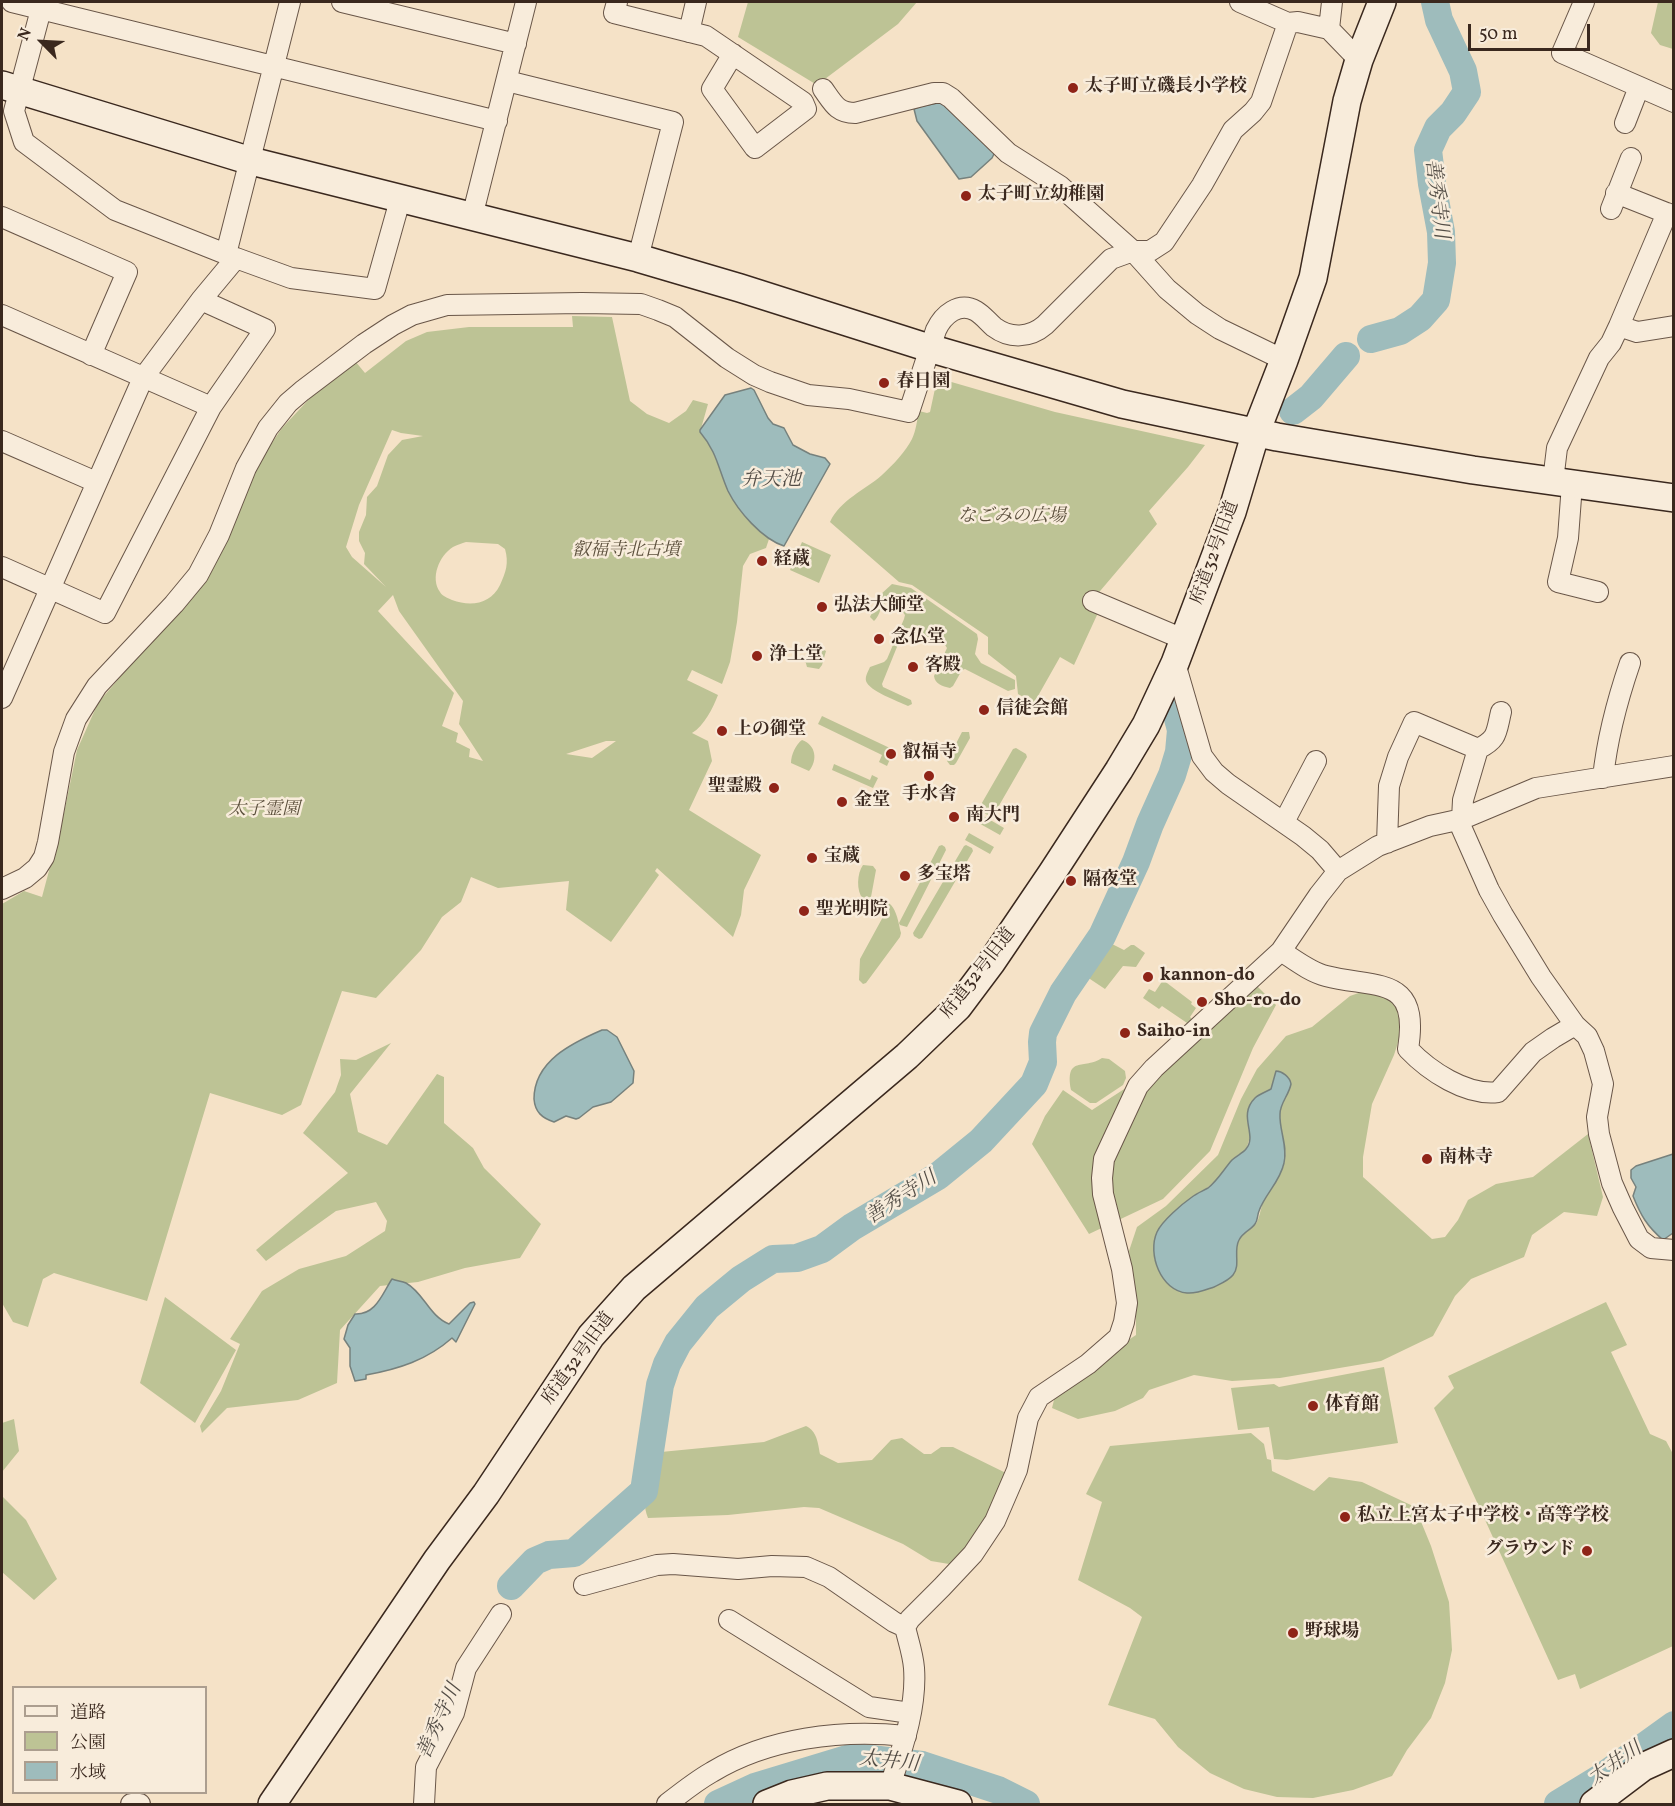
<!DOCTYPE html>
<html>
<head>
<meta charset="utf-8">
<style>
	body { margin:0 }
	#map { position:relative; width:1675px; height:1806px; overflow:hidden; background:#f5e2c7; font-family:Vollkorn,"Noto Serif JP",serif }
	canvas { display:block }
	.frame { position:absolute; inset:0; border:3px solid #3a281e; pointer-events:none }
	.legend { position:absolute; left:12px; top:1686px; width:195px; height:108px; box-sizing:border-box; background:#f8ecdb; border:2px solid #ac9e8f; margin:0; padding:8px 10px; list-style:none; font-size:18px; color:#3a281e }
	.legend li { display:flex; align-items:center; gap:12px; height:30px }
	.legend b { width:30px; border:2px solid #ac9e8f }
	.north { position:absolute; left:12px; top:12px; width:60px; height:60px; -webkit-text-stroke:4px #f8ecdb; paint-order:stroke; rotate:294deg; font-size:16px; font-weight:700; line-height:24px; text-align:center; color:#3a281e }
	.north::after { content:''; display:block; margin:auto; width:21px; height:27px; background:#3a281e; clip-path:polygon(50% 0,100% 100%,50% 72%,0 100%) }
	.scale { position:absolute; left:1468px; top:24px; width:122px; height:27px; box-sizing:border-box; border:3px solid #3a281e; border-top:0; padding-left:8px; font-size:18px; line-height:21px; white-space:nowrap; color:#3a281e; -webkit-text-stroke:4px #f8ecdb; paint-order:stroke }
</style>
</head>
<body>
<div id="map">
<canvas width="1675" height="1806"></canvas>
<div class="frame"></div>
<ul class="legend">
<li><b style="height:8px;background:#f8ecdb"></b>道路</li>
<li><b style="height:16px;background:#bdc395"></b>公園</li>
<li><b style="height:16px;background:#9ebcbc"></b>水域</li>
</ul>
<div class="north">N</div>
<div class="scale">50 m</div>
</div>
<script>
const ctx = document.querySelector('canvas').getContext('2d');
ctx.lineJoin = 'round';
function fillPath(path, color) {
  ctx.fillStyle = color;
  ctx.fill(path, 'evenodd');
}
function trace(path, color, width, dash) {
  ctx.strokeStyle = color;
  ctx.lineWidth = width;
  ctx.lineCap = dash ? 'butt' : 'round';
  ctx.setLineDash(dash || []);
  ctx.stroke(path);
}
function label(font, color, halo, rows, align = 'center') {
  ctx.font = font + ' Vollkorn,"Noto Serif JP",serif';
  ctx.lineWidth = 5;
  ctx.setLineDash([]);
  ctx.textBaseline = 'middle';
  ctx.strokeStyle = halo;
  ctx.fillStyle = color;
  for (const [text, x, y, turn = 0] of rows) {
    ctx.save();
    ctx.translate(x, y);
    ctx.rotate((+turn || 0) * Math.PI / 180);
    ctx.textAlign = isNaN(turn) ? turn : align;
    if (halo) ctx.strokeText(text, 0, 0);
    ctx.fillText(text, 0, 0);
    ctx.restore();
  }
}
fillPath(new Path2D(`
	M748,2H917L898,24L817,85L738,37Z
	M1658,2H1673V49L1660,45L1651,33Z
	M572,316L612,317L630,401L647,414L669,423L686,411L693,400L708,404L700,432C717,452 718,469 729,492C738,510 754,525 769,539L766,548L750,554L743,566L737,622L730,662L722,684L692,670L687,680L718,695C713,708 704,726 692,733L708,741L712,761L689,810L761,855L744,890L741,915L733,937L657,868L655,871L659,875L611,942L566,910L569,881L498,888L471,877L461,902L442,917L421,950L376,998L342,991L301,1105L282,1115L210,1093L147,1301L54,1273L43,1279L28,1327L13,1322L2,1303V904L24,891L42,897L63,818L77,750L98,703L144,649L238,512L261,459L282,428L313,395L355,361L365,373L406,341L427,332L469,327H573ZM392,430L401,433L423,436L402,440L388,455L377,486L367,497L366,515L359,532V541L365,553L364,564L386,587L352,557L346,547L359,505ZM466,542L498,544L505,549C509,563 506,572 500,585C491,604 471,607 452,600C448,598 442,596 440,592C430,578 439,556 453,547C457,545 462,543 466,542ZM393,595L399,611L463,701L459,724L483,761L469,757L470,749L456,742L458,733L442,726L454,693L378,611ZM606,741H616L592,758L566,754Z
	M948,381L1055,412L1205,445L1188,467L1149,511L1157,524L1095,597L1103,602L1074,665L1060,657L1034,703L1018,694L1016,676L988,654V637L912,585L899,582L830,522C841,499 864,491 882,475C893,465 906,451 912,439C916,431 917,420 919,411L927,413L930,412L936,384Z
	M802,542L831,555L819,583L790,570Z
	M892,584L911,588L977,634L978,639L975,654L981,663L1015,680V689L1008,691L965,669L962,670L953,686L950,688C942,686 935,684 934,676L947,648L945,645L909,628L903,632L882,684L883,687L911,700L912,704L908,706C898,701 869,691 866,681C865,676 868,672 870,667L884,662L887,659L904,619L905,615L902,611L886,603L883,604C880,609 879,617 874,621L870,617L880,595Z
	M818,647L826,651L822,665L819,669L807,667L805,660C808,653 810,649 818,647Z
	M822,716L894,750L887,766L879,762L882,755L818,724Z
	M962,732H969L970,738L956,763L954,765H950L947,761Z
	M802,740C816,745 818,760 809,771L791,763C791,755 796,744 802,740Z
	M1016,748L1026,754L1027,757L993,816C988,816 981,812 979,808L1013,749Z
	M834,764L870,780L872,775L878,778L873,788L832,770Z
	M980,814L1004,828L1000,835L975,821Z
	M969,833L994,847L990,854L965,840Z
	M942,845L945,847L946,850L907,927L900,925L899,923L939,846Z
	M966,845L972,848L973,851L922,938L919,939L914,936L913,933L964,846Z
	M863,865L873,866L876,870L871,897L868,900L863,899C856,891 857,873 863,865Z
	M881,900C896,901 898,921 901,933L900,937L866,983L863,984L859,980L860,959L884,915L883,911L877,906L878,903Z
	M1106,941L1124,950L1131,945H1134L1145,953L1136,967L1123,966L1105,989L1084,975L1083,972Z
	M1163,980L1192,1002L1191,1004L1196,1008L1190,1017L1193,1020L1190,1025L1162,1006L1159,1009L1143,998L1149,989L1155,992Z
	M1253,982L1276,1005L1253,1048L1210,1151L1163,1199L1089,1234L1032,1144L1045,1116L1063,1090L1092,1110L1135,1082Z
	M1370,989L1383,993L1401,1008L1402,1030L1394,1055L1372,1104L1363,1157V1177L1432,1239L1445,1237L1458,1220L1468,1200L1496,1184L1533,1177L1588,1134L1603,1197L1597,1216L1564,1212L1532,1235L1524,1257L1471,1279L1455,1296L1433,1336L1381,1361L1280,1378L1232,1381L1194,1375L1149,1390L1143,1398L1115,1411L1078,1419L1052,1408L1055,1396L1068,1380L1136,1335V1299L1129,1251L1137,1227L1166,1206L1218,1155L1241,1099L1257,1069L1286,1036L1312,1027L1350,996ZM1282,1073L1288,1078L1291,1084C1289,1094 1280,1103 1280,1114C1279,1131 1289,1147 1284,1164C1281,1176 1272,1186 1266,1196C1261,1204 1261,1213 1257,1222C1253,1230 1242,1232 1238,1241C1232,1256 1241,1273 1224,1282C1207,1291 1183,1283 1165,1281L1154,1258L1193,1196L1206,1189L1218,1178L1238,1155L1246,1150L1250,1137L1247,1119L1258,1096L1271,1089L1275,1075Z
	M391,1043L350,1094L358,1132L387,1145L437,1074L444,1077V1123L473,1148L484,1168L541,1224L520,1258L465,1268L418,1282L380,1286L340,1330L337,1383L298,1400L227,1408L202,1433L200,1426L221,1391L240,1344L230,1339L262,1291L299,1269L346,1256L385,1231L387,1221L376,1202L336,1211L266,1261L256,1250L348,1173L303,1133L335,1092L341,1075L340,1059L356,1060Z
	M1102,1058L1109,1059L1125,1071L1126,1078L1123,1085L1096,1103H1090L1071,1090C1065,1055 1084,1070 1102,1058Z
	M165,1297L236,1350L195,1423L140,1383Z
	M1606,1302L1627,1345L1611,1352L1650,1434L1666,1441L1673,1454V1646L1580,1689L1575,1674L1558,1680L1434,1408L1454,1388L1448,1376Z
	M1384,1367L1398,1443L1287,1460L1274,1459L1269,1427L1238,1430L1231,1388L1274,1384L1279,1387Z
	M14,1419L19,1451L2,1472V1423Z
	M806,1426C817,1431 818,1443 820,1454L838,1463L872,1460L891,1440L902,1438L924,1454H931L941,1447H953L1012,1476L961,1559L949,1564L931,1561L903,1544L819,1508L804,1507L728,1515L648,1518C639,1496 651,1473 661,1452L764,1442Z
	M1251,1433L1264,1444L1267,1459L1271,1460L1272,1471L1314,1491L1329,1477L1362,1482L1415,1507L1431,1546L1449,1602L1452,1650L1445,1683L1431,1718L1407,1750L1392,1776L1353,1790L1313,1798L1277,1797L1244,1789L1210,1773L1178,1747L1155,1719L1108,1705L1142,1617L1130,1608L1078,1580L1102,1502L1086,1494L1110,1446Z
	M2,1496L26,1520L57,1579L34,1600L2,1572Z`), '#bdc395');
const water = new Path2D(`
	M943,102L996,150L992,158L971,177L959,179L917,121L914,109L922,106Z
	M751,388L754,390L768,418L773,424L784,428L793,445L810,454L825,458L830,464L784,546C762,539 738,511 728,491C718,468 717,452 700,432V430L725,395Z
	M602,1030H607L617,1037L634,1071L633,1083L611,1102L593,1107L579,1118L576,1119L566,1116L554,1122C542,1118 535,1112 534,1099C534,1061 572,1043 602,1030Z
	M1276,1071C1282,1071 1290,1077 1291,1084C1289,1095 1280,1103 1280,1114C1279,1130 1288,1146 1284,1163C1280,1182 1265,1194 1259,1211C1257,1216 1258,1220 1255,1224C1251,1230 1243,1232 1239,1240C1233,1251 1241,1265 1233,1275C1228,1281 1220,1284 1214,1287C1205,1290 1196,1294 1187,1293C1161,1291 1147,1254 1157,1232C1162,1221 1182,1204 1192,1197C1197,1193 1203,1191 1208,1188C1218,1180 1224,1169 1232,1160C1236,1156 1243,1153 1246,1149C1258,1135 1237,1116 1255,1098C1259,1094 1266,1092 1271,1089Z
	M1673,1154V1233L1663,1240C1647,1226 1641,1216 1633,1196L1636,1187L1631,1178V1170L1636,1166Z
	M392,1279C397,1281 402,1281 406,1283C424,1293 429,1316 449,1324L470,1303L474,1302L475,1304L456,1342L452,1338C427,1360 399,1369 366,1375V1379L355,1381L350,1366V1348L344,1339L348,1325L355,1314C376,1315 382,1294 392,1279Z`);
fillPath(water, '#9ebcbc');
trace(water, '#76817d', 1.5);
trace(new Path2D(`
	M1371,339L1400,331L1420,318L1436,300L1442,263L1441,232L1432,184L1428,150L1438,128L1453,113L1467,92L1463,71L1439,20L1435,2
	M1293,411L1311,397L1346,356
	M511,1586L535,1561L549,1555L574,1553L644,1491L660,1385L667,1364L678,1343L707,1307L741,1279L768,1262L773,1259L797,1258L822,1249L852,1227L938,1176L981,1141L1034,1084L1043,1062L1042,1042L1043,1033L1063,993L1102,936L1136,862L1150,824L1172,775L1179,752L1181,730L1174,703
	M718,1804L755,1787L854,1757L922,1765L998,1790L1026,1804
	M1558,1804L1599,1779L1674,1725`), '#9ebcbc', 28);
const street = new Path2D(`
	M12,2L497,121
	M43,2L14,111L24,142L115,210L236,258L291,278L375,289L400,200
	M342,2L516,44
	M617,2L614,13L706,36L803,102L806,109L755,148L712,89L733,54
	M1332,2L1329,29L1359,60
	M1584,2L1562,53L1674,102
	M1288,23L1298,22L1329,29
	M689,32L696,2
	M507,81L673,122L638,258
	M823,89C833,103 837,113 855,113L934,93H943L951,98L1008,153L1060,186L1133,251L1167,289L1197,314L1220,329L1284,360
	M1625,123L1639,87
	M1616,193L1674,216
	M1611,209L1631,158
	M2,217L127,272L91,355
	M472,217L526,2
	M226,254L290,2
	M2,315L211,407
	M1619,326L1637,332L1674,326
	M2,441L96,482
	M1553,481L1557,448L1599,358L1611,343L1619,326L1667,213
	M1572,484L1568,538L1558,582L1598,592
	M2,567L105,613L211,407L265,329L201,300
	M1093,601L1183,639
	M1175,663L1202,756L1214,772L1228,784L1303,836L1320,850L1338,871
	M2,698L143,378L201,300L236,258
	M1603,778C1607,739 1617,701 1630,663
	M1462,819L1463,800L1478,749C1498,739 1496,733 1501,712
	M1458,820L1489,890L1503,915L1541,977L1575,1025L1587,1036L1594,1051L1603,1084L1597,1117L1599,1134L1612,1183L1623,1208L1639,1239L1651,1248L1674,1250
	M1284,822L1316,761
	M1387,843L1389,786L1398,757L1414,722L1478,749
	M2,889L25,878L37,868L44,857L48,842L64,752L76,719L97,686L174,604L198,575L219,535L246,468L268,428L288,403L302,391L364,344L393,325L412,315L447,305L582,303L641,304L658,310L675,317L727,358L754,375L770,382L808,395L849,399L909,412L936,330C943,315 959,301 976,311C983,315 988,322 994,327C1010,339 1030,338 1045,325L1111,259L1133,251H1150L1164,242L1202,185L1233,130L1253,112L1261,102L1288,23L1240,2
	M1281,951C1295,960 1310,972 1326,976C1378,989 1420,975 1408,1049C1429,1071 1466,1096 1498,1092L1533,1052L1553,1038L1575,1025
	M584,1585L657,1565L673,1564L738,1569L772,1566L806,1567L829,1577L894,1622L905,1627
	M729,1620L869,1707L910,1713
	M890,1786C902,1749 917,1708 914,1668C913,1654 908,1640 905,1627L910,1619L942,1587L973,1554L995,1521L1017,1470L1028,1418L1039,1397L1088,1364L1119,1337L1124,1322L1127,1303L1122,1269L1103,1194L1102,1178L1104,1159L1138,1086L1154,1068L1281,951L1319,895L1338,871L1378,846L1430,826L1462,819L1536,788L1674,766
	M131,1804H140
	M424,1804L426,1767L454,1713L466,1668L501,1614
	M667,1804C681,1793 696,1781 712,1772C768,1738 841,1729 906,1736`);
const secondary = new Path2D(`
	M2,85L251,161L638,258L740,288L929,348L1122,404L1277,437L1473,470L1674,498
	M272,1804L437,1560L486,1494L591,1336L634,1288L907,1056L958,1007L991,963L1052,873L1119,770L1146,725L1175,663L1232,512L1256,432L1284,360L1313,278L1347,101L1359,60L1382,2
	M767,1804L792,1794L827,1786H890L958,1804
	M1594,1804L1643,1767L1674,1753`);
trace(street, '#695648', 22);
trace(secondary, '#3a281e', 30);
trace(street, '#f8ecdb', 20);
trace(secondary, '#f8ecdb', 27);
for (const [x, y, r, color] of [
	[1073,88,6,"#8f2418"],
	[966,196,6,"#8f2418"],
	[884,383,6,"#8f2418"],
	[762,561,6,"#8f2418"],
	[822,607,6,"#8f2418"],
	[879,639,6,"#8f2418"],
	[757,656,6,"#8f2418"],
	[913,667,6,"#8f2418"],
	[984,710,6,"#8f2418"],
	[722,731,6,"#8f2418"],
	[891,754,6,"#8f2418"],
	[929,776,6,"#8f2418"],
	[774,788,6,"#8f2418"],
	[842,802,6,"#8f2418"],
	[954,817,6,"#8f2418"],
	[812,858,6,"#8f2418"],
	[905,876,6,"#8f2418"],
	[1071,881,6,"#8f2418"],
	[804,911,6,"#8f2418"],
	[1148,977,6,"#8f2418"],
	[1202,1002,6,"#8f2418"],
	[1125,1033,6,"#8f2418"],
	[1427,1159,6,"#8f2418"],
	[1313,1406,6,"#8f2418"],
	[1345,1517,6,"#8f2418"],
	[1587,1551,6,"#8f2418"],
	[1293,1633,6,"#8f2418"]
]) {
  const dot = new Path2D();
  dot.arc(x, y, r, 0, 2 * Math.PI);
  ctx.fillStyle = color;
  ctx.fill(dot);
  trace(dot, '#f8ecdb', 2);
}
label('bold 18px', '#3a281e', '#f8ecdb', [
	["太子町立磯長小学校",1085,88],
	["太子町立幼稚園",978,196],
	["春日園",896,383],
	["経蔵",774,561],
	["弘法大師堂",834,607],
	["念仏堂",891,639],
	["浄土堂",769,656],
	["客殿",925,667],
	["信徒会館",996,710],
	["上の御堂",734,731],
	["叡福寺",903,754],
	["聖霊殿",762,788,"right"],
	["手水舎",929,796,"center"],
	["金堂",854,802],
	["南大門",966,817],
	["宝蔵",824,858],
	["多宝塔",917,876],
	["隔夜堂",1083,881],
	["聖光明院",816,911],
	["kannon-do",1160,977],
	["Sho-ro-do",1214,1002],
	["Saiho-in",1137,1033],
	["南林寺",1439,1159],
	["体育館",1325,1406],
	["私立上宮太子中学校・高等学校",1357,1517],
	["グラウンド",1575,1551,"right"],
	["野球場",1305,1633]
], 'left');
label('italic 18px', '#5b4f3c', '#f8ecdb', [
	["なごみの広場",1012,518],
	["叡福寺北古墳",626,552],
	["太子霊園",264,811]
]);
label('18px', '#3a281e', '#f8ecdb', [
	["府道32号旧道",1216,553,-70],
	["府道32号旧道",979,974,-52],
	["府道32号旧道",579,1359,-54]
]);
label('italic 20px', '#534d46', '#f8ecdb', [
	["善秀寺川",1435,199,83],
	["弁天池",771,481],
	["善秀寺川",902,1199,-33],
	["善秀寺川",441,1722,-66],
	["太井川",889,1763,6],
	["太井川",1616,1765,-35]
]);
</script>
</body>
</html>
